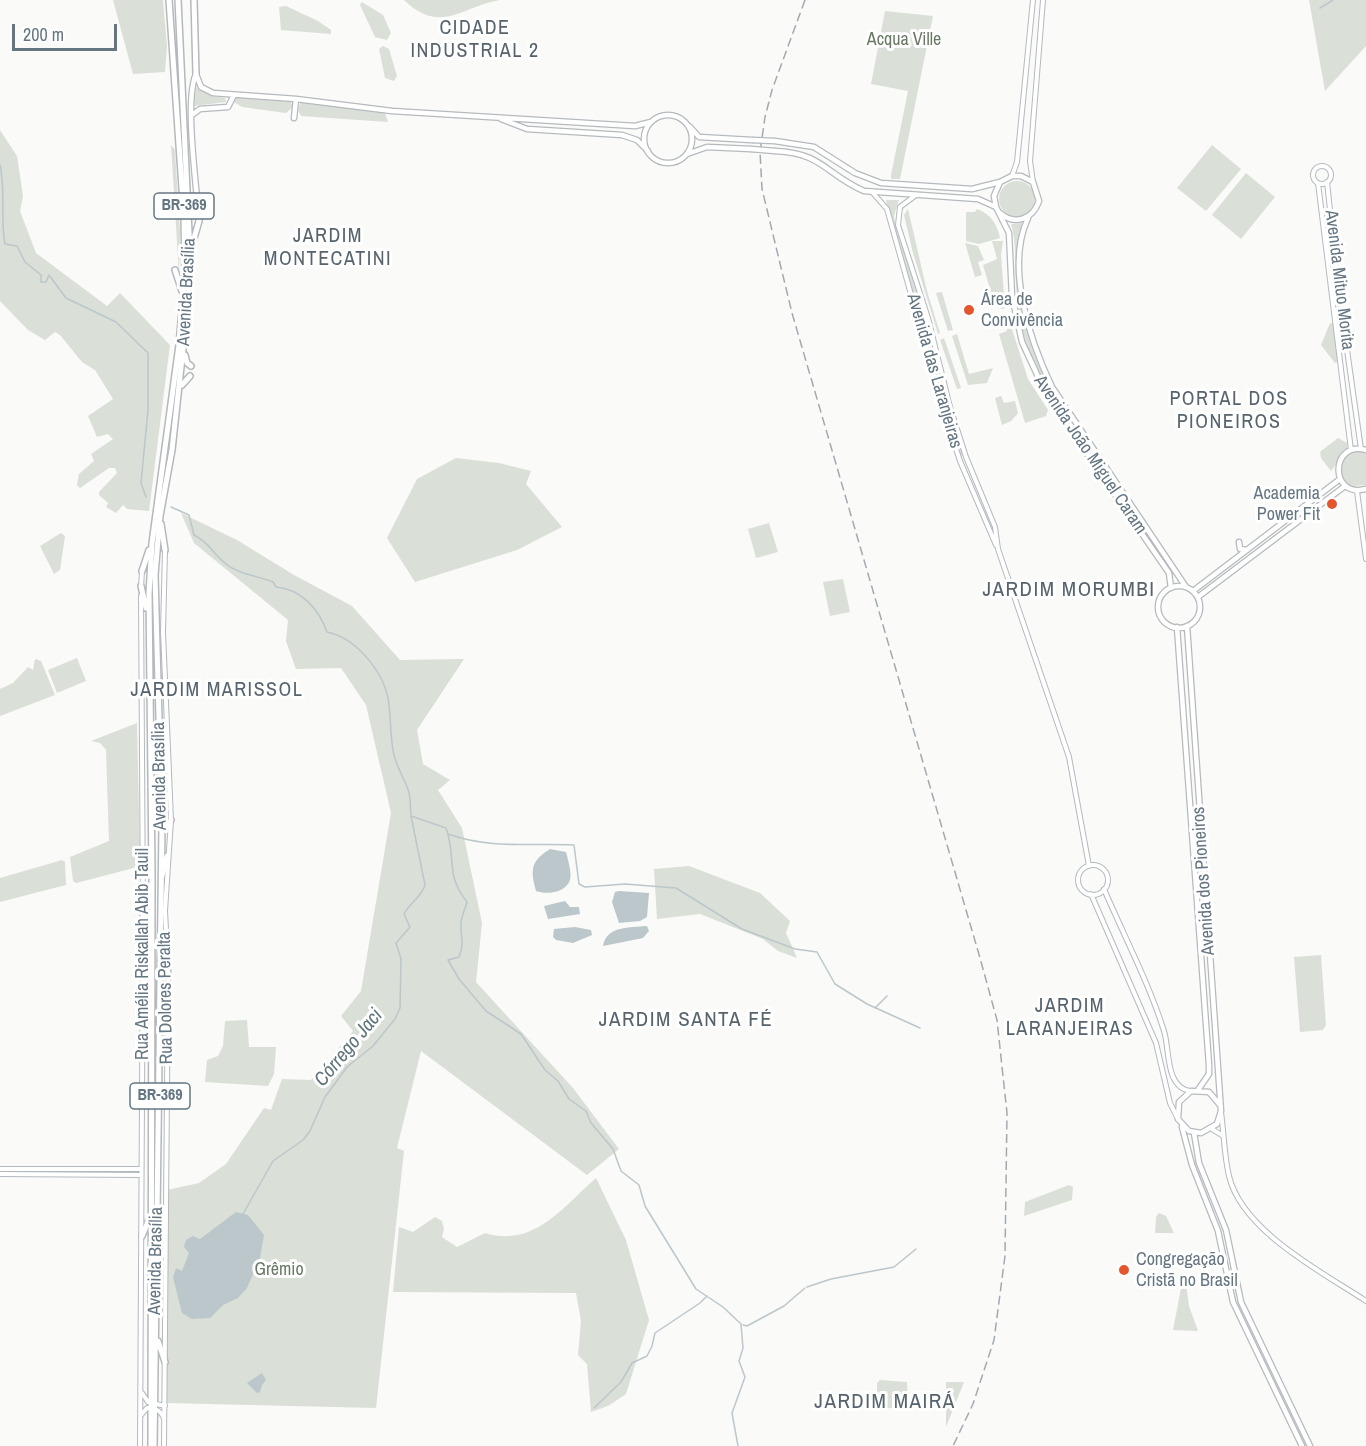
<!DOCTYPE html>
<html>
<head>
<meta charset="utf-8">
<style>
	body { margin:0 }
	#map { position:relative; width:1366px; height:1446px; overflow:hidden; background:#fafaf8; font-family:"Archivo Narrow",sans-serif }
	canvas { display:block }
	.scale { position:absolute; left:12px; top:24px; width:105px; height:27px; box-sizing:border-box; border:3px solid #657683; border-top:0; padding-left:8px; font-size:18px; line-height:21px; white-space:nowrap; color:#657683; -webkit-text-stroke:4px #fff; paint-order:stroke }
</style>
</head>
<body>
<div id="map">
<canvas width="1366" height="1446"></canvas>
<div class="scale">200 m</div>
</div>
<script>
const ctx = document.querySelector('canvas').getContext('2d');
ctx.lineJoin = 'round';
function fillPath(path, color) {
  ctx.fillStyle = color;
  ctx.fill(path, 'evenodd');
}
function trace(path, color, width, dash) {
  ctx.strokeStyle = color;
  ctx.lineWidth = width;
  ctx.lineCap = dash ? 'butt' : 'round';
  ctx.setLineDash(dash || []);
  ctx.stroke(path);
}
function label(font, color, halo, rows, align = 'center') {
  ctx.font = font + ' "Archivo Narrow",sans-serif';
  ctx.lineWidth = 6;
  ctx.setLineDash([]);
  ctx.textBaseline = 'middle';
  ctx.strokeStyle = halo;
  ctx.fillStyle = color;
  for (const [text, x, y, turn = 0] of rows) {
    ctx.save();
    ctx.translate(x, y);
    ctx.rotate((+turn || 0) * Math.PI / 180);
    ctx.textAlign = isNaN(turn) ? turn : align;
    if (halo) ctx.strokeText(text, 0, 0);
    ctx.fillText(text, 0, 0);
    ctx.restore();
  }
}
fillPath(new Path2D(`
	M113,0H163L167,46L165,72L133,74Z
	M404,0H500C460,7 441,35 404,0Z
	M1309,0H1366V46L1325,91Z
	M362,2L383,15L391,33L387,40L375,37L360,5Z
	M286,6L318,21L331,30V34L281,30L279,7Z
	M885,11L933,16L900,179H891V175L908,91L871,84Z
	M383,46L389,49L397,76L394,81L385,78L379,49Z
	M196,87L211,96L225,98L226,102L194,106Z
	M253,97L291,102L293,107L286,113L242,107L234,102L236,98Z
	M301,100L385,113L388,122L301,116L298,110Z
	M0,130L17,156L23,196L20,211L36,253L107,306L120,293L170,345L149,511L127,509L123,505L116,513L106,507L108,503L99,495V492L117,473L115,468H109L80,488L77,485L79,474L94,461L91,454L113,439L108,434L97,437L88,416L113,399L95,370L82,362L60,335L55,332L45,340L28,330L0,301Z
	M171,145L175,150L180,232L179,275Z
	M1212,145L1241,169L1206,211L1177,188Z
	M1246,173L1275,197L1241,239L1212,215Z
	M999 199a18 18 0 1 1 36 0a18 18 0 1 1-36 0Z
	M886,200H899L894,216L896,228L926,319L934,361L963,454L961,456L928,355L924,327L901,259Z
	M908,209L927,291L940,333L938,334L913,253L904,215Z
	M977,209C991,214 997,224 1000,238L979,244L966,241V212H975Z
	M1022,223C1004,283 1031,361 1064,411L1062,412C1033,386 1018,322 1016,284C1014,264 1017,243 1011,224Z
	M992,241H1003L1001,255L1005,308L1001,309L998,302L994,303L983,265L997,259Z
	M965,243L978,246L984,260L978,262L982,275L975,277Z
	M942,292L953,330L948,331L936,293Z
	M1005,319L1009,320L1028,379L1048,410L1046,416L1025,423L999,334L1007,331Z
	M1330,323L1334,324L1338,362L1335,363L1321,345Z
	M957,334L969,374L993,368L987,383L968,385L952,336Z
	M944,338L961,388L957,389L940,340Z
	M1001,396L1004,403L1015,401L1018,413L1011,421L1002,425L995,398Z
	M1338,438L1347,443V450L1331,471L1321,458L1320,452Z
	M1353,450L1366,451V485L1353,486C1335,478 1338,460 1353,450Z
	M456,458L499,463L531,471L526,484L562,527L517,550L415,582L387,538L417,479Z
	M181,513L237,540L294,575L352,606L400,660L464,659L417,730L423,764L450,780L438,790L462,828L482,923L476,982L573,1088L619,1149L587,1175L421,1051L397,1148L404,1151L376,1408L167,1403V1190L199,1183L226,1164L264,1108L271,1110L282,1079L311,1080L353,1031L341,1016L361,991L391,813L366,705L341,668L296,669L286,641L288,620L194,543Z
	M769,523L778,552L756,558L748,529Z
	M61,533L65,536L60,570L54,574L40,546Z
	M843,579L850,612L830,616L823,582Z
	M77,658L86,681L57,693L48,670Z
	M35,659L41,661L55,695L0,716V689L13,683L28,667L33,670Z
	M137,723L140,857L134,868L76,883L73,881L70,857L109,841L106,750L100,743L91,741Z
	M62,860L65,862L66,885L0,902V878Z
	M689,866L760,893L790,921L786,933L797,958L778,951L763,939L700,914L657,919L654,869Z
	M1321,955L1326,1025L1323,1030L1300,1032L1294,957Z
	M247,1020L249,1047H276L274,1074L268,1086L205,1082L207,1060L218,1056L223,1046L225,1021Z
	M596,1178L626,1240L649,1320L626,1394L608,1406L591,1412L587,1364L578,1355L581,1321L576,1293L393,1292L399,1227L413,1232L435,1217L442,1221L444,1229L442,1237L457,1247L485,1233C534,1248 563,1207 596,1178Z
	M1069,1185L1073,1187L1072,1200L1024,1216L1025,1202Z
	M1159,1213L1166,1216L1174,1233H1155L1156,1217Z
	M1182,1283L1186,1284L1189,1306L1198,1331L1173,1330Z
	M880,1380L907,1382L908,1408H877V1383Z
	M946,1382H964L946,1427Z`), '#dadfd7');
fillPath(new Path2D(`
	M550,849L566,852C568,860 572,873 570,880C566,893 546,895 536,891C530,869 531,861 550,849Z
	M619,891L649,893L647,917L640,921L619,923L612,902L615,892Z
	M565,901L570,907H579L580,914L548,919L544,906Z
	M647,926L649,931L643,938L603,946C607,925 630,928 647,926Z
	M575,927L591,930L592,935L573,943L556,940L553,937L554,929Z
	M236,1212L248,1215L264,1235L260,1258L247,1288L238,1298L223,1305L210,1318L192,1319L182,1313L173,1277L176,1268L182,1271L189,1253L184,1247L186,1240L193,1236L200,1239Z
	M262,1373L266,1380L262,1385L260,1392L257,1393L247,1383Z`), '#bbc7cb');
trace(new Path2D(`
	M1320,8L1333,0
	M0,165C6,191 0,219 5,244L17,246L25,262L41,275V282H46L49,275L66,298L116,322L148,353V410L141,483L146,497
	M171,507L189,515L194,535C209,542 213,554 225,563C237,574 258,576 273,582L276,587C301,589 319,609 327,632C357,638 386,674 389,705C391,722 390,738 394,755C397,769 406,780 409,793C411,800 410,808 411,816L446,828C457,857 444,873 467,902C465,909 462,916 461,922C460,938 465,941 459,957L448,960L459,979L486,1011L521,1034L545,1070L558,1081L569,1099L586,1111L591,1123L613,1149L621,1171L639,1185L645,1206L696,1289L723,1307L741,1324L743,1348L739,1361L745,1377L732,1413L738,1446
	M448,834C489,849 531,843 574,845L579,884L585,887L625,884L676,888L742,929L795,949L817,952L835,984L867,1004L920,1028
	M875,1008L887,996
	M243,1214L273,1161L303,1140L310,1131L325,1097L347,1067L373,1046L395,1019L400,1008L401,959L396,943L410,927L404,914C410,902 421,898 425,885L411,816
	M807,1287L831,1279L894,1267L916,1249
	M701,1302L707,1296
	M743,1325L747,1326L784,1306L805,1288
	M594,1408L621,1382L632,1363L647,1356L652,1346L655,1333L700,1303`), '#bbc7cb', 1.5);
const secondary = new Path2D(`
	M1313 175a9 9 0 1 1 18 0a9 9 0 1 1-18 0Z
	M1012,176L1017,162L1033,0
	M1033,182L1030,161L1043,0
	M1327,182L1339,293L1361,449
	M1318,183L1351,450
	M873,193L887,209L944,412L960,461L996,545
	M916,195L900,207L898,225L928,318L950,407L966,457L995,527L998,549L1069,757L1089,866
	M1357,491L1366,559
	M165,550L163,632L171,820L165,911L168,965
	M141,588L142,571
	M141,596L143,915
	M1078 880a15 15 0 1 1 30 0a15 15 0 1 1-30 0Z
	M1104,889C1124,936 1149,983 1164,1031C1170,1050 1165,1087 1190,1091
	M1091,894L1156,1043L1170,1103L1178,1119
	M1221,1112C1224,1133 1224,1155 1229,1176C1242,1231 1322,1272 1366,1301
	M1212,1129L1223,1136
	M0,1169H141
	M0,1174L141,1175
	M142,1393L148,1402L165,1406
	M141,1415L147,1408C155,1408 161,1410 164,1419
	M140,1446L143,923
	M164,1446L168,973`);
const primary = new Path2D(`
	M196,74L201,87L213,93L296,99L392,111L635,126L651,122
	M196,74C184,101 197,188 199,221
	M192,115L200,109L228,107L234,95
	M644 139a24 24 0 1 1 48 0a24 24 0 1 1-48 0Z
	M294,118L296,99
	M501,119L527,129L622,135L637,140L648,151
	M690,127L699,137L752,140
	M775,141L814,147L855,173L881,183L972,189L1000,182
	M775,151C823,153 825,174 864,191L978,199L996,207
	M687,154L707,147L751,149
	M1000,213C1015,226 1033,219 1039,201L1033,182L1021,176H1012L1000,182L994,196L996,207L1009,233L1012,296L1022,342L1047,396L1169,573L1171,588
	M1028,218C1005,267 1030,341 1052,387L1186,587
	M1366,450C1330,440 1329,499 1366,489
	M1239,542L1240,549L1247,550
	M1158 607a21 21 0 1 1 42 0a21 21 0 1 1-42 0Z
	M1193,591L1340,479
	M1198,597L1345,486
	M1187,626L1221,1111L1217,1124L1201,1133L1189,1131L1178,1119L1179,1102L1191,1091L1209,1092L1220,1105
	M1177,627L1209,1065V1074L1198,1090
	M1182,1127L1192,1165L1218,1231L1233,1302L1302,1446
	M1194,1133L1199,1163L1226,1230L1241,1302L1310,1446`);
const highway = new Path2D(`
	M194,0L196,74
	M193,242L199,221
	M175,270L183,294
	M185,355L187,363L191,366
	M182,385L190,376
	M161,524L165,550
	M142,571L149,550
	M141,586L146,608
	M155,806L161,825
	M162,826H168L171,820
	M162,876L167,856
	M147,908L149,895
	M143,915L149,936
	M164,954L168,973
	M162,1030L168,1017
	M142,1236L150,1217
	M158,1341L165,1362
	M151,1446L152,872L149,594L152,543L179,345L185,275L184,217L169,0
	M154,1446L162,826L155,575L160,516L172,450L191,275L178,0`);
trace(secondary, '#b3babf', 6);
trace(primary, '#b5babe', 7);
trace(highway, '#b4b9bd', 8);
trace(secondary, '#fff', 4);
trace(primary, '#fff', 4.5);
trace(highway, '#fff', 5);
trace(new Path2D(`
	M805,0L772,90L765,117L760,152L762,189L792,313L980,958L997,1020L1007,1113L1005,1256L994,1340L973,1404L953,1446`), '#a2aab0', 1.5, [9, 4.5]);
const primaryBridge = new Path2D(`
	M752,140L775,141
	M751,149L775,151`);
trace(primaryBridge, '#b5babe', 7, []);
trace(primaryBridge, '#fff', 4.5);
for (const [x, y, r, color] of [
	[969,310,6,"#e4572e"],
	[1332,504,6,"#e4572e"],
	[1124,1270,6,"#e4572e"]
]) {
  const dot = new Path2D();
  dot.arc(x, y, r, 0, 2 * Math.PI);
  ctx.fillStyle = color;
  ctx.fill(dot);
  trace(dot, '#fff', 2);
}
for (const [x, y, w] of [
	[184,206,60],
	[160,1096,60]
]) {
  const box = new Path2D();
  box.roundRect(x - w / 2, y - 13, w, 26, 4.5);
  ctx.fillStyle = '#fff';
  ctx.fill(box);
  trace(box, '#657683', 1.5);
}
label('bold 16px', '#657683', null, [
	["BR-369",184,206],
	["BR-369",160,1096]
]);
label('18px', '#687a64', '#fff', [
	["Acqua Ville",904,40],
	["Grêmio",279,1270]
]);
label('18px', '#657683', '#fff', [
	["Avenida Mituo Morita",1339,280,83],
	["Avenida Brasília",187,292,-87],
	["Avenida das Laranjeiras",934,371,74],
	["Avenida João Miguel Caram",1090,455,56],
	["Avenida Brasília",160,776,-91],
	["Avenida dos Pioneiros",1204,881,-94],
	["Rua Amélia Riskallah Abib Tauil",143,954,-90],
	["Rua Dolores Peralta",166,998,-91],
	["Avenida Brasília",156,1261,-89]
]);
label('18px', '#657683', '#fff', [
	["Área de",981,300],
	["Convivência",981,321],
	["Academia",1320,494,"right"],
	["Power Fit",1320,515,"right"],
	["Congregação",1136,1260],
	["Cristã no Brasil",1136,1281]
], 'left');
ctx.letterSpacing = '1.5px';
label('20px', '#57646e', '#fff', [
	["CIDADE",475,29],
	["INDUSTRIAL 2",475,52],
	["JARDIM",328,237],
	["MONTECATINI",328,260],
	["PORTAL DOS",1229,400],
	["PIONEIROS",1229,423],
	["JARDIM MARISSOL",217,691],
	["JARDIM",1070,1007],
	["LARANJEIRAS",1070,1030]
]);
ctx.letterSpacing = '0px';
label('italic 20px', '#60757c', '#fff', [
	["Córrego Jaci",349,1048,-50]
]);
ctx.letterSpacing = '1.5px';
label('21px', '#57646e', '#fff', [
	["JARDIM MORUMBI",1069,590],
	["JARDIM SANTA FÉ",686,1020],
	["JARDIM MAIRÁ",885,1402]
]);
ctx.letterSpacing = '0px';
</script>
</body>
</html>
